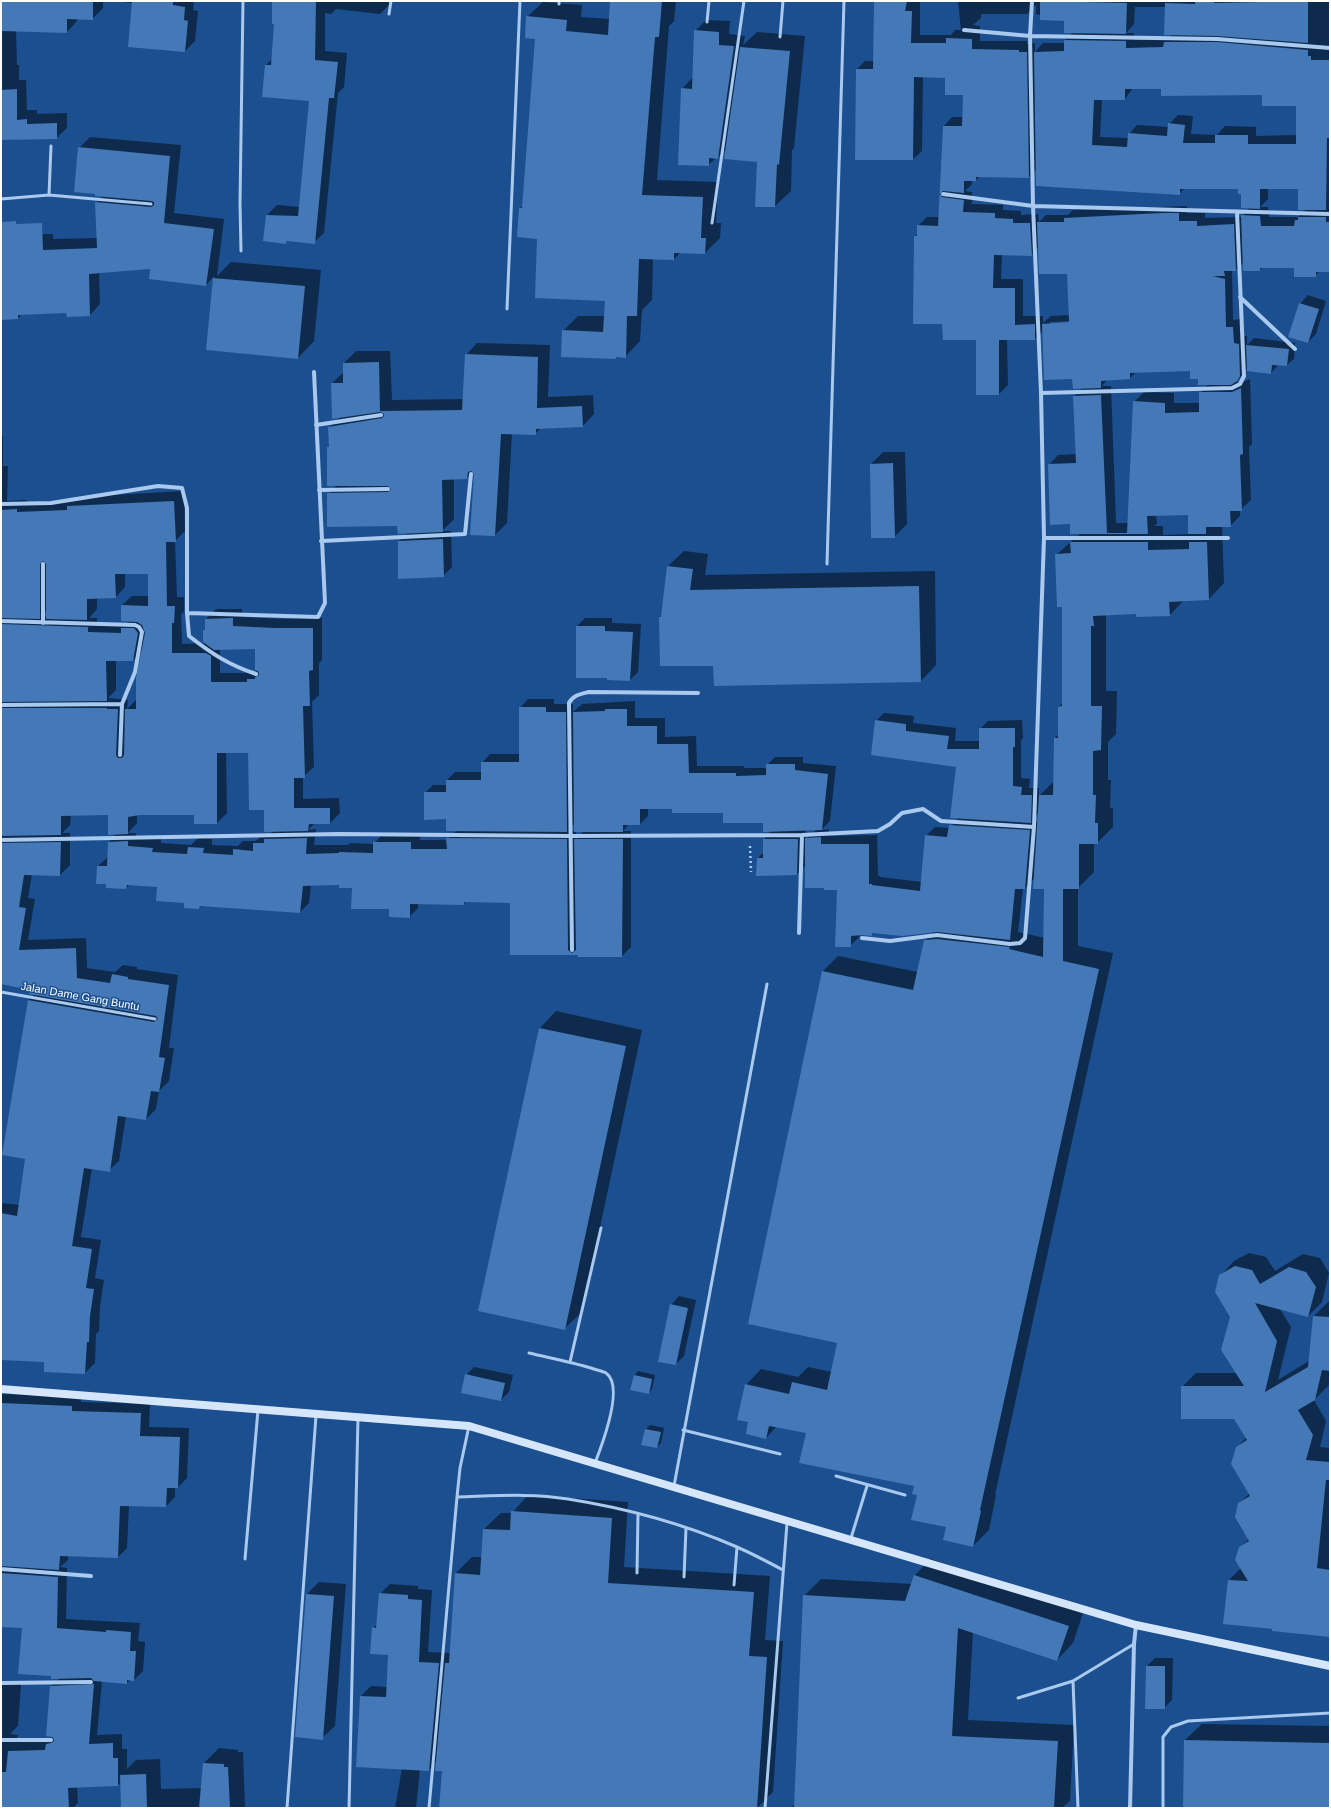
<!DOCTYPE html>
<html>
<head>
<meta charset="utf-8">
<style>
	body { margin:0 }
	#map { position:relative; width:1331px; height:1809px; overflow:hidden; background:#1b4f8f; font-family:Helvetica,sans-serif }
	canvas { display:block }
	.frame { position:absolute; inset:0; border:2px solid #fff; pointer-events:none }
</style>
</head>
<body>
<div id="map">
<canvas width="1331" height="1809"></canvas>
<div class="frame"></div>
</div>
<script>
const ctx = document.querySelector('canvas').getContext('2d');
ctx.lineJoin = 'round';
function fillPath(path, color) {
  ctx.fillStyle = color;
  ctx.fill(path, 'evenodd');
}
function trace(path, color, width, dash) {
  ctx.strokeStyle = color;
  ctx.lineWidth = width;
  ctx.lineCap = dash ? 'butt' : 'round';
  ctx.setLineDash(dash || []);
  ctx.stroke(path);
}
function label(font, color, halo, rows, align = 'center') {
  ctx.font = font + ' Helvetica,sans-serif';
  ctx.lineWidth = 3;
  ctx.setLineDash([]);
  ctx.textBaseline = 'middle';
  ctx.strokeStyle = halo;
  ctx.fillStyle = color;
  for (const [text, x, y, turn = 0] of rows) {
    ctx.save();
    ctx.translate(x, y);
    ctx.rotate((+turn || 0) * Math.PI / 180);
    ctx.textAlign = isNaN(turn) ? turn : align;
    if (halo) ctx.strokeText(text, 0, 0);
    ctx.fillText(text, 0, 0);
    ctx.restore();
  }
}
fillPath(new Path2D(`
	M1,1H103V8L92,19H77V21L67,32L16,30L17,65H19V80H26L27,110H37V114L67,113V128L56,138L1,140Z
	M111,1H194L193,10L198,11L195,41L185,51L133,3Z
	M273,1H390V4L380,14L336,9L331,14L325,13V51L347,53L344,87L338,93L324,233L314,242L289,240L286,243L267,215L277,205L300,207L310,100L266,65L272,59L275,23Z
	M611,1H676L674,21L669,26L657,180L718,182L716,223H721L720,238L705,253L681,252L674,259L653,258L652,300L642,310L640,341L625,357L617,356L615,358L563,331L578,316H605L606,300L538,238L520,208L523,206L536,38L527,17L543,2L582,5L581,17L610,19Z
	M875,1H920V35H951L955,30H961L958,1H1330V271H1320L1315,276L1295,267H1263L1260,270L1244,262L1236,270H1232L1233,320L1241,319L1242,336H1247V345L1254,338L1295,343L1294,359L1287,365H1278L1271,373L1248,366L1245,372L1235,382H1243L1250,379L1252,444L1249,447L1251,500L1240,510V516L1230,526H1222L1224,583L1209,599L1184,600L1170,615L1137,613L1106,614V691H1117L1116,734L1108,742V780H1111L1110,808H1113V827L1097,843H1094V872L1078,888V946L1113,953L995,1495H996L989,1530L973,1546L947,1527L918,1494L915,1485L807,1432L776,1427L766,1438L750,1421L746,1385L761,1369L798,1377L808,1367L832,1372L838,1342L749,1323L823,971L838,956L918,972L924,941L934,931L874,932L871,934H859V937L850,946L838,889L806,865L797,874L758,858L764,852V839L772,830L764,822L724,812L673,808H648V816L640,824H629L623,831H631V947L622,956L579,954H511V902L466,901L464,904L418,903V908L409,917L390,908L353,887L340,884L311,885L309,903L300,912L202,905L199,908L158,886L130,884L126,888L107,883L98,866L108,857L109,842L117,833L109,814H71L70,825L62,833H70V865L60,875L32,874L28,898L35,899L28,940L86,938L87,968L115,972L123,965L137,967V969L178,975L169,1048H174L169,1081L159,1091L156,1109L146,1119L126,1116L119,1161L109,1170L92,1168L81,1237L101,1240L95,1278L104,1280L100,1306L99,1331L96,1334L95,1363L85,1373L45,1361L1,1359V1203L20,1205L27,1158L28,1000L35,994L30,989L1,983V436H3V466H8L7,501L27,500V502L74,501L78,497L184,491L185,531L175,541L177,597H184V612L181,614L182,644L206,643L204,631L206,628V619L216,609H242V617L286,619L322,618V660L319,663V695L312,702L314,767L303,777V799L339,798L340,813L330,823H315L308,830L316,829L314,845H348L350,843L374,844L383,833L420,834V840H447L456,831L425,793L433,785H447V780L455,772H482V763L490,754H520V708L528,699H554V704H573V712L582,704L635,701V718H665V737L696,736L697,766H744V768H767V765L775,757H803V763L836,766L830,821L821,830L829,829V836L877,835L878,876H880V877L922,882L926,836L935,827L950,828L958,818L957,766L876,721L884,713L914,716L913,723L956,728L955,741H980V729L988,721L1022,720L1023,738L1021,740V778L1030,779L1029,788H1039V796L1054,781L1055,738L1059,734V707L1063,702V606L1056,555L1080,534L1071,523L1049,465L1058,455L1077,454L1074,396L1083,387L1073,378L1043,331L1035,339H1007L1008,385L999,394H977V339L943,323L915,236L918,234V226L927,217H939L944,126L952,117H964V94L946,77L923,76L922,151L913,159H856L857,69L865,61H875ZM1036,5V14L1065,20L1073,32L1065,40V43H1043L1035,52V43L1027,44V41H980V26L973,25L981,18V14H1027ZM1135,7H1166L1173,34L1167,39L1134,40V33H1126L1134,24ZM1133,88L1263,94L1297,105V135L1256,136V127L1225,126L1217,135L1191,134L1193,116L1178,115L1169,124V127L1137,125L1129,134L1128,138L1100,137L1102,99H1125ZM1037,169L1179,194L1185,188H1239L1250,207L1242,217L1205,218V213H1187V206L1073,210L1068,215H1046L1039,222L1038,214L1021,215V211L1003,210V205L972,204V192L965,191L972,184V180H976L980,176L1029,177ZM1268,188H1299L1307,209L1298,217H1269L1268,207H1260L1268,199ZM1039,247L1068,273L1069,315L1051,316L1043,323V316H1023V279H1001L1002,254L1031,255ZM1074,321V323L1050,324V322ZM1191,370L1208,384L1200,393V403H1174V393L1144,392L1134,402L1129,523H1116L1111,386H1102L1108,379L1130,378L1136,372ZM1189,514V534L1163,535V526H1154L1157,524L1156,515ZM125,573H149V596H132L122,605L130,621L127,623L97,622V618H89L97,609V597H116L125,587ZM48,609V617L40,616ZM256,648L257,671L255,673H220V649ZM143,650L136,700L127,709L128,700L108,698L116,690V660H133ZM226,752H249L265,809L273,831L270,834H263L256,841H243L238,846L212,845V839L198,838L191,845L161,843V839L136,837V833H128L137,823V815L195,814L217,823L227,813ZM1038,814V822H1031ZM575,823V831H567ZM806,830H816L806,839ZM576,831H584L576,839ZM1034,879L1045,888V938L1018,932L1023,888H1025Z
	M706,20L730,21L729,34L745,36L743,45L757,32L805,36L794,148L792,150L791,191L775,206L758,162L727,149L708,165L682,89L693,77L695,31Z
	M90,137L181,145L174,213L224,219L217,276L231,262L321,270L314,341L298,358L208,350L214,276L206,285L152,268L99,272L100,304L90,315L67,312L22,314L18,318L1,319V238L4,235L53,234V239L98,238L96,203L103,196L79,148Z
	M1308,295L1326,301L1316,334L1308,342L1300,304Z
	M477,343L550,345L548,397L593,395L594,414L583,426L541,428L535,434L512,433L507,523L495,535L476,474L473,472L467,478L454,479V519L442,531H451L452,567L443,576L399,541L408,532L398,525L328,494L337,485L328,448L330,446V427L340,417L332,383L344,372V363L356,351H390L392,400L464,399L466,355Z
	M883,452H905L907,524L894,537L871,464Z
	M684,551L708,554L705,575L935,571L936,665L921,681L660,617L662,616L668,566Z
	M585,618H612V623L641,624L638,672L630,680L608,679L577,626Z
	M556,1011L642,1030L582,1312L565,1328L479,1310L540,1028Z
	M1249,1253L1266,1257L1275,1271L1303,1254L1320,1258L1329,1273L1322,1302L1308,1316L1280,1309L1291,1327L1278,1380L1309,1361L1314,1316L1328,1302H1330V1380L1329,1385L1314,1400L1326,1421L1320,1447L1330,1448V1636L1224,1623L1229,1580L1241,1568L1239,1548L1249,1539L1239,1503L1250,1493L1237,1447L1247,1437L1235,1418L1182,1387L1196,1373H1237L1231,1317L1220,1276L1234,1261Z
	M679,1296L696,1300L684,1356L676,1364L671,1305Z
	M474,1367L513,1375L509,1392L501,1400L466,1375Z
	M638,1371L655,1375L652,1389L649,1393L632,1389L635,1375Z
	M1,1394L81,1397V1402L150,1404L149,1427L189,1428L187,1478L178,1487H175V1497L166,1506L129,1505L127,1548L118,1557L68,1556V1560L60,1567L67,1568L66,1619L140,1623L138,1641L145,1642L143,1671L134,1680H130L127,1683L102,1681L97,1735L122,1734V1749H127V1769L136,1760L160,1759L161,1789L202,1788L204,1763L219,1748L238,1750V1752H243L245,1808H122L121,1782L118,1785L77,1786L78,1803L73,1808H1V1683L21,1684L18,1726L10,1734L18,1735L17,1738H23V1742L50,1741L54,1736L51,1686L60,1678L52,1675L23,1627L1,1626Z
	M650,1425L664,1428L661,1443L657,1447L643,1444L646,1429Z
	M528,1495L628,1502L624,1567L770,1576L765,1640L783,1641L773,1792L757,1808H440L443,1770L437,1761L429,1770L420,1769L416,1808H395L402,1768L361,1696L371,1686L388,1687L389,1654L373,1628L378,1623L380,1594L390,1584L418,1586V1589L432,1590L428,1652L450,1653L456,1573L472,1557H482L484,1529L501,1513H512Z
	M931,1559L1084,1610L1073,1643L1057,1660L973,1632L968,1720L1074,1725L1070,1801L1062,1808H791L795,1804L804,1596L821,1579L912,1584L915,1575Z
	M319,1582L346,1584L335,1726L322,1738L307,1594Z
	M1155,1658H1173L1172,1700L1164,1708L1147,1666Z
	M1202,1724L1330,1726V1808H1184L1185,1740Z`), '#0007');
fillPath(new Path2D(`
	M1,1H93V20L67,19V33L1,31Z
	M132,1H173V5L185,7L184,20L188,21L185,52L128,47Z
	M272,1H316L315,60L338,62L334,98H329L315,244L287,241L286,244L263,241L266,215L298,216L309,101L262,97L265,65H271L274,24H272Z
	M610,1H662L659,37H655L642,195L703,197L701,238H706L705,254L674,253V260L639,259L637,316H627L626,358L616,357V359L561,357L562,330L603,332L605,301L535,298L537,239L517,237L519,208H522L535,39L525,38L526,16L567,20L566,31L608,35Z
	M874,1H907L905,11H912L911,43H946V38L972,39V49L1019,50V52H1027L1029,178L976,177V181H964V193L943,191L940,194L942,197L964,200L963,212L995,213V218L1013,219V223H1030L1032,256L994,255L993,288H1015V325L1035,324V340H999V395H976V340H943L942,324H913L914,236H917V225L938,226L943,126H962L963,95H945V78L914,77L913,160H855L856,69H873Z
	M1040,1L1127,3L1126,34L1064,33V21L1040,20Z
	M1195,1H1214V3L1308,1V43L1217,36L1164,35L1165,3L1195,4Z
	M694,30L719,32V45L734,46L718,159L709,158V166L678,165L681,88L692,89Z
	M1064,40L1126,41V48L1163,47L1164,42H1217L1308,50V56H1311V60H1330V138H1327L1326,210H1298V189H1260V209L1241,208V194H1238V189H1180V195L1036,186L1034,52L1064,51ZM1125,89H1161V96L1262,95V106H1296V144H1248V135H1215V143H1183L1185,125L1168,123L1167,136L1128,133L1127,147L1092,145L1094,100H1125Z
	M740,47L790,51L779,165L777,164L775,207H755L757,162L724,159Z
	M17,89V120L27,119V124L57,123V139L1,140V90Z
	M78,147L170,156L164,223L214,229L206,286L149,279L150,269L89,274L90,316L67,317L66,313L18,315V319L1,320V222L16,221V224L42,223L43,250L97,248L95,202L151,207L154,205V202L151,201L95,196V194L74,192Z
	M1162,213H1179V221H1197V226L1234,224L1236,271H1224L1225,276H1213L1225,279L1226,327H1233L1234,343L1239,344L1240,376L1237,381L1231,385H1198V379H1190V371L1130,373V379L1101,381V388L1073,389L1072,379L1044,380L1042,324L1069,322L1067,274H1039L1037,222H1064V218Z
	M1241,215L1260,216L1261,226H1294L1295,220H1298V217H1326V222H1330V272H1316V277H1294V268H1260V271H1243Z
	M213,278L305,286L298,359L206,350Z
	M1299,303L1319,309L1308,343L1288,337Z
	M1246,345L1289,349L1287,366L1272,365L1271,374L1247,371Z
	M465,354L538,357L537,408L582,406L583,427L536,429V435L501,434L495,536L470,535L474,474L471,471L468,472L467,479L442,480L443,532L398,534L397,526L327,527V493L388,492L391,489L388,486H327V447H329L328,427L382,418L384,416L383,413L380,412L332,419L331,383H343V363L379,362L380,411L462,410Z
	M1241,388L1243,454L1240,455L1242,511H1230L1231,527H1206V534H1188V515L1147,516L1148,534H1070V524L1050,525L1048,464L1076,463L1073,396L1101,395L1107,533H1127L1133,401L1165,403V413L1199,412V392H1232Z
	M893,463L895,538H871L870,464Z
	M174,501L176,542H166L167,606H175L174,623H172V653H206L211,656V682H247V679H255V677L259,675L258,671L255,670V649L214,650L203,642V630H205V619L233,618V626L275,628H313V670L309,671L310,706H303L305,778H294V808H330V824H309L308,831L264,832V810H249L248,753H217V824H194V815H140L128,817V834L108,835V815L61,816V835L1,836V708H107V709H118L116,755L118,758H122L124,755L125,709H136V678L145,633L142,625L137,622L121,621V605L148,606V574H115L116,598L87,599V620L46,619V564L43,561L40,564V619L1,618V510L17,509V512L67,510V506Z
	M443,539L444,577L398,579V541Z
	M1070,542H1148V550L1189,549V542H1207L1209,600L1169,602L1170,616L1136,617V614L1093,616L1094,626H1091V706H1102L1101,750L1093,751V795H1096L1095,823H1098V844H1079V889H1063V961L1099,969L980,1510L981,1511L973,1547L943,1540L946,1527L911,1520L917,1495L912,1494L914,1486L799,1463L806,1433L769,1426L766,1439L746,1434L748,1422L737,1420L745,1384L789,1394L792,1382L827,1390L837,1343L748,1324L822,971L913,990L924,940L937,939L1010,947L1009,949L1043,957L1044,889H1033L1039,795H1053L1054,738H1058V707L1062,706V607H1057L1055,554L1071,553Z
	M667,566L693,569L690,590L919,586L921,682L714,686L713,666H660L659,617H661Z
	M1,624L88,627V632L121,633V628H134L138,633L133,661H106L107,701L1,702Z
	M576,626H605V631L633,632L630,681L607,680V678H576Z
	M519,707H546V712H566L567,832L446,831V819L424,820V792H446V780H481V762H519Z
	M605,709H627V726H657V744H688L689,773H736V776L766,775V764H795V770L828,774L822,830L763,832V823H723V813H672V809H640V825H623V832H574L573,712L605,711Z
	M875,720L906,724V731L949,736L947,749H979V728H1015V747H1013V786L1022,787L1021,795H1032L1031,823L950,818L956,767L871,755Z
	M949,825L1030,830L1025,889H1015L1010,940L937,932L902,936L872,933V936L862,935L851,936V947H835L837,890H824V888H805V838L821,837V844H869V884H872V885L920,891L925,835L947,837Z
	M307,838L306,854L339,853V852L373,853V842H411V849H447L446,838L567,839L568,950L572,953L576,950L574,839H623L622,957H578V955H510V903L464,902V905L410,904V918L389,917V909H351L352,888H339V885L303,886L300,913L200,906L199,909L184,908V903L156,901L157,887L127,885L126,889L106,888V884H96L97,866H107L108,842L128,841V846L153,848L152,852L187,854L188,847L204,848L203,853L233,855V849L253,851V843H264V839Z
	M763,839H798L797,875L756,876L757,858H763Z
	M61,842L60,876L24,875L19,907L26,908L19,950L76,948L77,978L110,983L112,974L128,977V979L169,985L159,1057L165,1058L159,1092L151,1091L146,1120L118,1116L110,1172L84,1168L72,1246L92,1249L86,1288L94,1289L90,1316L89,1342H87L85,1374L44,1372V1362L1,1360V1213L17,1216L25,1159L2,1155L28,1000L154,1022L158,1019L156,1016L29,994V990L1,984V843Z
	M539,1028L626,1046L565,1330L478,1311Z
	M1235,1266L1252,1270L1260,1284L1289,1267L1306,1272L1316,1287L1308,1317L1255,1303L1277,1341L1265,1392L1308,1367L1313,1316L1330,1317V1371L1322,1370L1315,1400L1298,1410L1313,1435L1306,1460L1330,1462V1480H1326L1317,1568L1330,1570V1637L1272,1631V1629L1223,1624L1228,1580L1248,1581L1235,1560L1239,1547L1249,1541L1235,1517L1238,1503L1250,1496L1231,1464L1236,1447L1247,1440L1234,1419H1181V1386H1244L1221,1350L1230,1317L1215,1292L1219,1275Z
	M670,1304L688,1308L676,1365L658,1362Z
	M465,1374L505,1383L501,1401L461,1393Z
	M634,1375L652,1379L649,1394L630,1390Z
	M1,1403L72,1406V1411L141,1413L140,1436L180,1437L178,1488H167L166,1507L120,1506L118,1558L60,1556L59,1570L1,1566Z
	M645,1429L661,1432L657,1448L641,1445Z
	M511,1511L612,1518L608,1583L754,1592L749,1656L767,1657L757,1808H439L442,1771H435L445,1663H449L455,1573L480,1575L483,1529L510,1530Z
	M1,1573L58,1577L57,1628L106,1632V1630L131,1632L130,1651H136L134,1681L127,1680V1684L94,1681L91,1678L51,1679V1676L18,1674L22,1628L1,1627Z
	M914,1575L1069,1626L1057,1661L958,1628L952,1736L1058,1741L1054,1808H794L803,1595L905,1601Z
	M379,1593L408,1595V1599L422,1600L419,1662L439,1663L429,1771L356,1767L360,1696L386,1697L388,1655L370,1654L372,1627L376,1628Z
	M306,1594L334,1596L323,1740L295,1737Z
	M1146,1666H1165V1709H1145Z
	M94,1684L89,1744L113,1743V1758H118V1786L68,1788L69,1808H1V1772H6L8,1751L45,1750L46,1744L51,1743L54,1741L53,1737L46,1736L50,1686Z
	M1184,1740L1330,1743V1808H1183Z
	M203,1763L224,1764V1767H228L230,1808H199Z
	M146,1774L147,1808H121L120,1775Z`), '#4478b7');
trace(new Path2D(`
	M750,846L751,872`), '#a9c9ee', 2.5, [2, 3]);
trace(new Path2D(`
	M559,4V1
	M389,14L391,1
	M707,22L709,1
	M780,37L783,1
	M49,195L51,146
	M1,199L49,195L151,204
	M712,223L744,1
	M241,251L240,203L243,1
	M507,309L520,1
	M827,564L844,1
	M1,992L155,1019
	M529,1353C550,1358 571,1362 591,1368C596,1370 602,1371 606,1373C625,1386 602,1445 595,1463
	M570,1362L601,1228
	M683,1430L780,1454
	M836,1476L905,1495
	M674,1486L767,984
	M457,1497C494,1496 532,1493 568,1499C625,1508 684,1524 737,1547C753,1554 768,1562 783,1570
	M851,1538L867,1486
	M245,1559L258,1410
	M637,1573L638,1514
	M684,1577L686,1528
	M734,1585L737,1547
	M1073,1681L1078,1808
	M1018,1698L1073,1681L1134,1644
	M287,1808L316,1416
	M349,1808L358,1418
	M429,1808L457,1497L460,1468L469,1426
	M765,1808L787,1523
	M1163,1808V1737L1171,1727L1188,1721L1330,1713`), '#a9c9ee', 3);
trace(new Path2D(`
	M964,30L1030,36L1217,39L1330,48
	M943,194L1033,206L1330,214
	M1240,297L1295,349
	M1041,393L1232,388L1240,384L1244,376L1237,212
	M316,425L381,415
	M319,490L388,489
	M1,504L51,503L158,486L182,488L187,508V613L318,617L325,603L314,372
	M1044,538H1228
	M321,541L465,534L471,474
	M187,613L189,636C212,654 229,665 256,674
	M1,621L135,625L139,627L142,632L135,672L122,704L1,705
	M43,623V564
	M120,755L122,704
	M1,840L339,834L570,836L802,835L878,831L890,824L902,813L923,809L941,821L1034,827
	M799,933L802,835
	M862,938L890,941L937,935L1010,944L1020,943L1025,938L1034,827L1044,538L1041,393L1033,206L1030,36L1032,1
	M572,950L569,703C573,695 581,694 589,692L698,693
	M1,1569L91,1576
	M1,1683L91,1682
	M1,1740H51
	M1130,1808L1134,1644L1136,1625`), '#a9c9ee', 4);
trace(new Path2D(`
	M1,1389L469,1426L1136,1625L1330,1666`), '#d6e6fa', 8);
label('11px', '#fff', '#1b4f8f', [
	["Jalan Dame Gang Buntu",80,997,10]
]);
</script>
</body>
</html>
